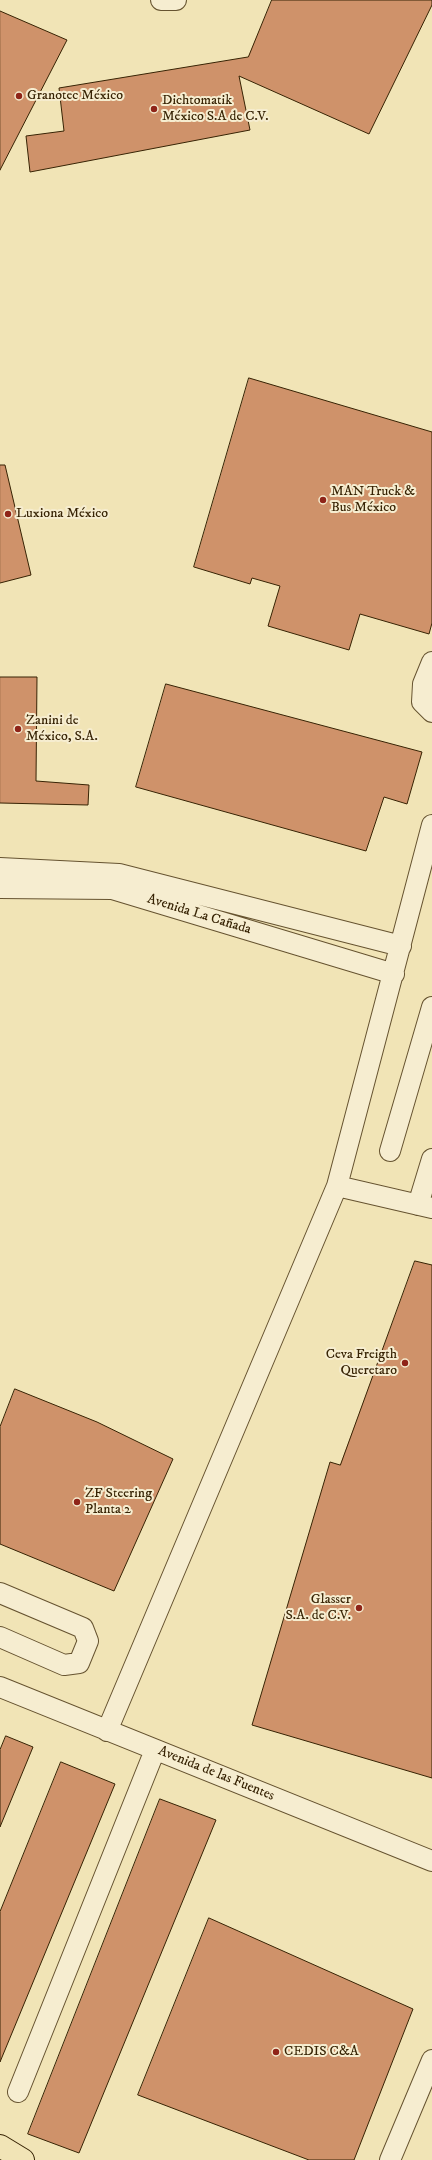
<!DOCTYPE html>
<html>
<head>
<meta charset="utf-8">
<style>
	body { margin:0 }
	canvas { display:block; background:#f1e4b6 }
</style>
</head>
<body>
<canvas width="432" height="2160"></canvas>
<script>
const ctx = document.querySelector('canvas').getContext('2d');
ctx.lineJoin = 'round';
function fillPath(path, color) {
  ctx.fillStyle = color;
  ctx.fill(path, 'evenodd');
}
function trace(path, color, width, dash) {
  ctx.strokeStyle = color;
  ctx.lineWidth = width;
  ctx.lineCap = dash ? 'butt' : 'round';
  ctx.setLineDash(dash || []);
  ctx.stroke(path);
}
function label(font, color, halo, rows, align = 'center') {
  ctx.font = font + ' "IM FELL DW Pica",serif';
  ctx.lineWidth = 4;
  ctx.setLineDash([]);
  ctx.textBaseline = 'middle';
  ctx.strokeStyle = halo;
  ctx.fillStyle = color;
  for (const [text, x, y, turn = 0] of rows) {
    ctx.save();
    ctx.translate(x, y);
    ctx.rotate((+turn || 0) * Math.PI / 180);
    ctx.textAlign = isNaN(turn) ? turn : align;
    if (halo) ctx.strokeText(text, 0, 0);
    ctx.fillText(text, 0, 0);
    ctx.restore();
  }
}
const building = new Path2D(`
	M272,0H432V5L369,134L239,76L250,130L30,172L26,136L64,131L59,88L248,57Z
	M0,11L67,40L0,170Z
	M249,378L432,432V623L429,634L360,614L349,650L268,626L280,586L252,578L250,584L194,567Z
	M0,465H5L31,575L0,583Z
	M0,677H37L36,781L89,785L88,805L0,803Z
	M166,684L422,752L407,804L384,797L366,851L136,787Z
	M415,1261L432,1265V1778L252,1725L330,1462L340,1465Z
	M15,1389L97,1422L173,1459L114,1591L0,1544V1427Z
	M6,1736L33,1747L0,1827V1750Z
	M61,1762L115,1784L0,2062V1912Z
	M160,1799L216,1820L79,2153L28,2134Z
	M209,1918L413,2009L354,2160H309L138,2095Z`);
fillPath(building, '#cf926a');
trace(building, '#372304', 1);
const minor = new Path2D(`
	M161,0H176
	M432,662L423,684L422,702L432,712
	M0,868L119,874L401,946
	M0,888L112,889L394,974
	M390,1151L432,1007
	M337,1186L432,1208
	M418,1205L432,1159
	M0,1593L83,1628L88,1641L79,1663L64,1665L0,1637
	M0,1687L432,1861
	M107,1731L337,1186L432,825
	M18,2092L155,1750
	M390,2160L432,2060`);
const highway = new Path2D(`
	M0,2146L23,2160`);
trace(minor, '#665330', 22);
trace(highway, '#372304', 24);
trace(minor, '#f6edd0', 20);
trace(highway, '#f1e4b6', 22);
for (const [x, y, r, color] of [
	[19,96,4,"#8f2418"],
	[154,109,4,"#8f2418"],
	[323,500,4,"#8f2418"],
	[8,514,4,"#8f2418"],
	[18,729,4,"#8f2418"],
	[405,1363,4,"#8f2418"],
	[77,1502,4,"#8f2418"],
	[359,1608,4,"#8f2418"],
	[276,2052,4,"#8f2418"]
]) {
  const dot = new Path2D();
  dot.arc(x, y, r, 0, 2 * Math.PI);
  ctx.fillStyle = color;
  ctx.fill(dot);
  trace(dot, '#f6edd0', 1.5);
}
label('14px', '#372304', '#f6edd0', [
	["Granotec México",27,96],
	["Dichtomatik",162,101],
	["México S.A de C.V.",162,117],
	["MAN Truck &",331,492],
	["Bus México",331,508],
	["Luxiona México",16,514],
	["Zanini de",26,721],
	["México, S.A.",26,737],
	["Ceva Freigth",397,1355,"right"],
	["Queretaro",397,1371,"right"],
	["ZF Steering",85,1494],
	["Planta 2",85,1510],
	["Glasser",351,1600,"right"],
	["S.A. de C.V.",351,1616,"right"],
	["CEDIS C&A",284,2052]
], 'left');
label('14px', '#372304', '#f6edd0', [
	["Avenida La Cañada",199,915,17],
	["Avenida de las Fuentes",216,1774,22]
]);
</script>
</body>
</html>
